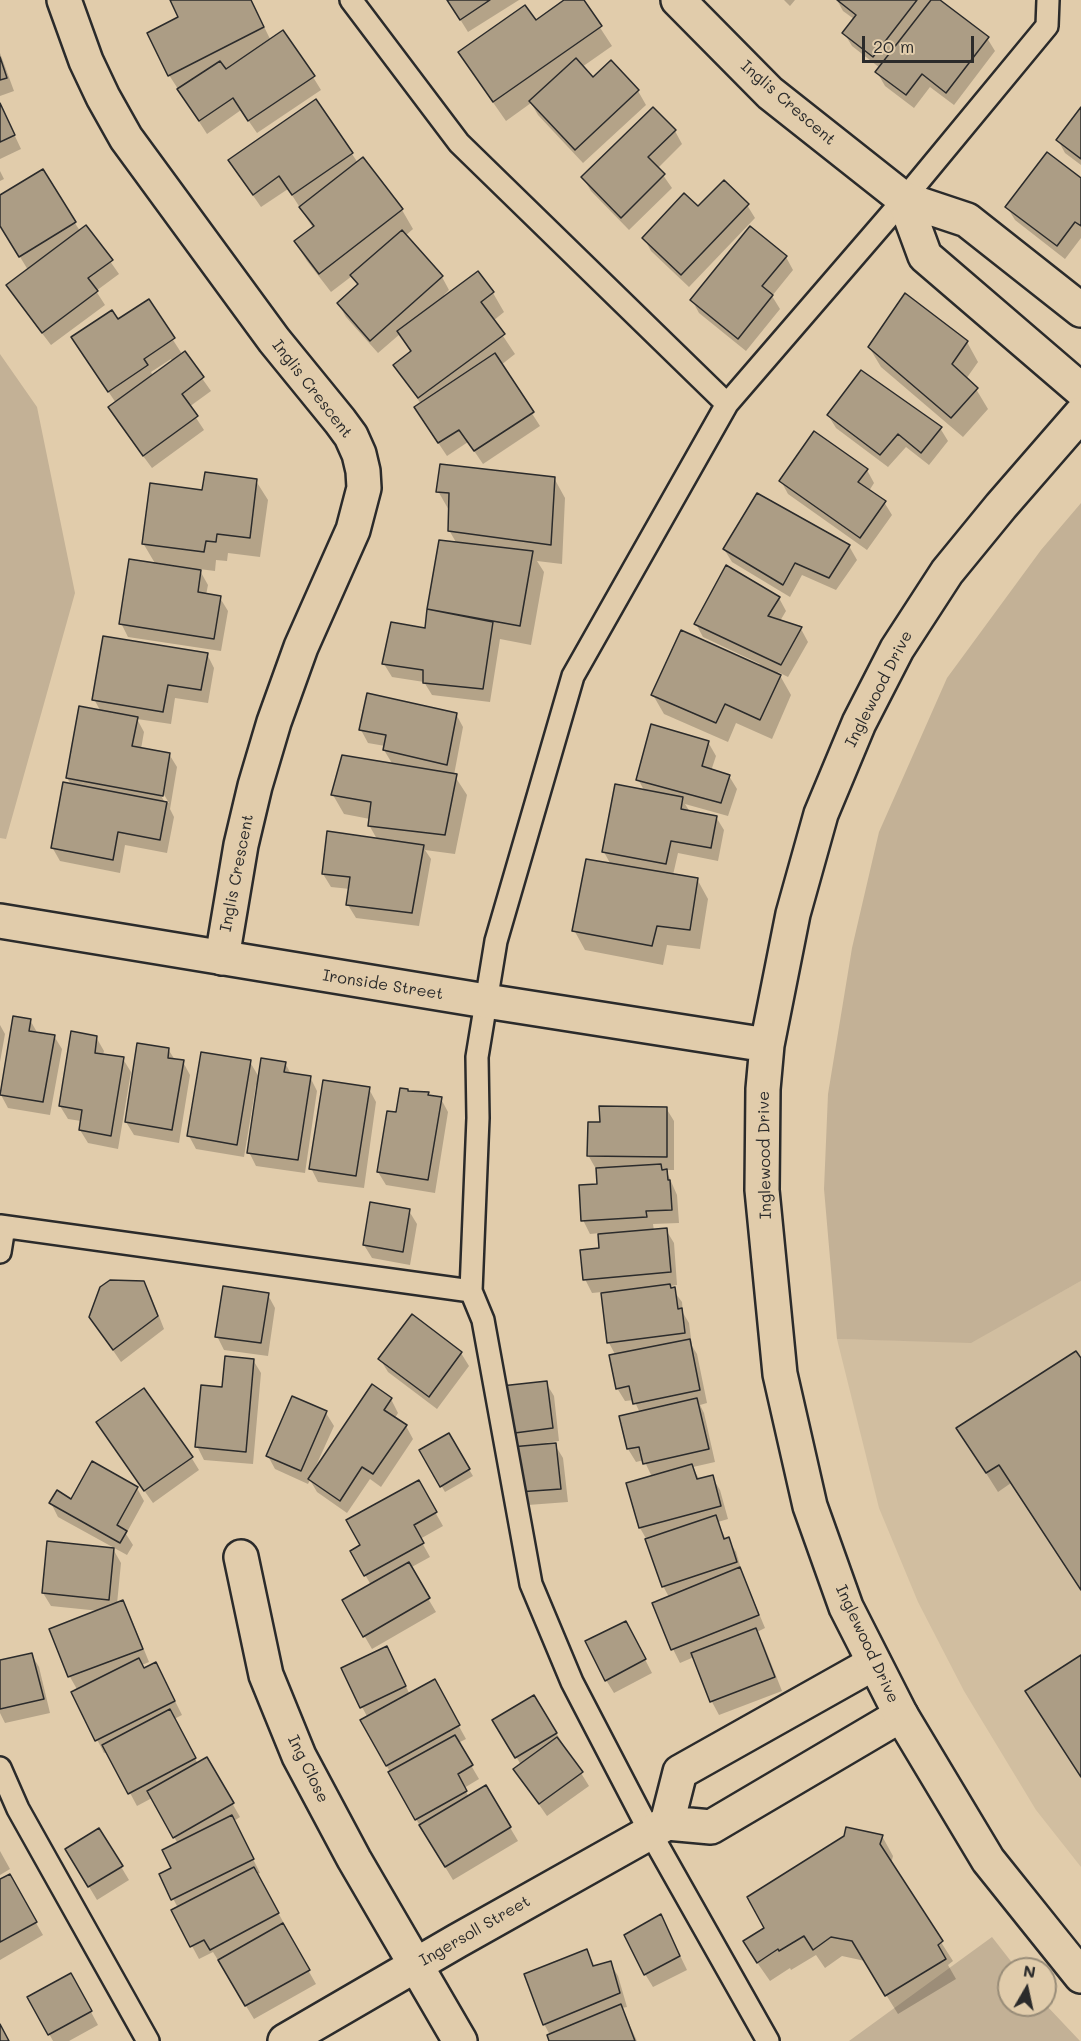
<!DOCTYPE html>
<html>
<head>
<meta charset="utf-8">
<style>
	body { margin:0 }
	#map { position:relative; width:1081px; height:2041px; overflow:hidden; background:#e1ccab; font-family:Mali,sans-serif }
	canvas { display:block }
	.north { position:absolute; left:997px; top:1957px; width:60px; height:60px; box-sizing:border-box; background:#e1ccab; border:2px solid #988c78; border-radius:50%; rotate:9deg; font-size:16px; font-weight:700; line-height:24px; text-align:center; color:#2b2b2b }
	.north::after { content:''; display:block; margin:auto; width:21px; height:27px; background:#2b2b2b; clip-path:polygon(50% 0,100% 100%,50% 72%,0 100%) }
	.scale { position:absolute; left:862px; top:36px; width:112px; height:27px; box-sizing:border-box; border:3px solid #2b2b2b; border-top:0; padding-left:8px; font-size:18px; line-height:21px; white-space:nowrap; color:#2b2b2b; -webkit-text-stroke:4px #e1ccab; paint-order:stroke }
</style>
</head>
<body>
<div id="map">
<canvas width="1081" height="2041"></canvas>
<div class="north">N</div>
<div class="scale">20 m</div>
</div>
<script>
const ctx = document.querySelector('canvas').getContext('2d');
ctx.lineJoin = 'round';
function fillPath(path, color) {
  ctx.fillStyle = color;
  ctx.fill(path, 'evenodd');
}
function trace(path, color, width, dash) {
  ctx.strokeStyle = color;
  ctx.lineWidth = width;
  ctx.lineCap = dash ? 'butt' : 'round';
  ctx.setLineDash(dash || []);
  ctx.stroke(path);
}
function label(font, color, halo, rows, align = 'center') {
  ctx.font = font + ' Mali,sans-serif';
  ctx.lineWidth = 4.5;
  ctx.setLineDash([]);
  ctx.textBaseline = 'middle';
  ctx.strokeStyle = halo;
  ctx.fillStyle = color;
  for (const [text, x, y, turn = 0] of rows) {
    ctx.save();
    ctx.translate(x, y);
    ctx.rotate((+turn || 0) * Math.PI / 180);
    ctx.textAlign = isNaN(turn) ? turn : align;
    if (halo) ctx.strokeText(text, 0, 0);
    ctx.fillText(text, 0, 0);
    ctx.restore();
  }
}
fillPath(new Path2D(`
	M1081,1281V1867L1036,1810L964,1691L918,1602L879,1508L837,1339L971,1342Z`), '#d1bea0');
fillPath(new Path2D(`
	M0,354L37,407L75,593L6,839L0,838Z
	M1081,503V1281L971,1343L837,1339L824,1189L828,1094L852,948L879,832L947,678L1041,550Z
	M992,1937L1017,1969H1009V2005L1045,2004L1080,2041H849Z`), '#c3b196');
fillPath(new Path2D(`
	M171,0H251L271,41L313,77L321,90L257,133L241,110L207,134L169,75L180,18Z
	M448,0H519L468,32Z
	M567,0H582L612,46L582,67L593,79L611,62L638,91L646,105L583,163L538,115L531,103L506,121L471,71L460,52L535,22Z
	M784,0H795L790,6Z
	M837,0H938L987,38L995,51L954,105L930,87L914,108L885,86L877,72L880,68L852,46L844,33L854,19L843,11Z
	M0,53L14,91L0,96Z
	M0,104L21,149L0,159Z
	M1081,110V165L1065,153L1058,140Z
	M675,131L682,144L658,168L672,188L629,230L591,191L583,178Z
	M352,154L358,163L402,210L413,229L405,236L442,277L449,290L444,295L445,297L478,273L493,293L504,312L493,321L515,354L501,365L540,426L483,464L468,442L447,456L423,420L421,404L395,365L411,353L400,334L378,353L346,317L338,303L358,286L352,276L331,292L307,261L295,242L313,228L288,189L261,207L238,174Z
	M0,171L4,179L0,181Z
	M42,171L80,231L86,227L119,274L96,291L105,305L51,345L15,298L8,285L28,270L0,224V197Z
	M1081,180V238L1065,259L1015,220L1007,207Z
	M747,205L755,218L689,287L651,251L644,238L698,208Z
	M786,257L793,270L772,296L780,309L746,351L699,313L692,300Z
	M148,301L182,354L184,353L211,391L189,407L204,430L152,468L117,421L110,408L116,403L81,351L118,321ZM171,359L172,361L153,376L151,372Z
	M967,342L978,362L966,379L976,389L988,409L963,437L881,367L869,347Z
	M828,415L940,428L948,441L929,465L906,447L888,467L836,428Z
	M867,470L874,483L869,491L884,502L892,515L867,550L788,494L781,481Z
	M554,478L565,498L562,564L537,561L544,572L531,645L500,639L490,702L432,695L424,682L392,677L384,664L426,630L440,542L457,544L449,530L450,512L438,491Z
	M256,481L268,500L260,557L228,553L227,561L216,560L215,571L199,569L208,585L206,595L220,598L228,611L221,651L128,637L121,623L156,565L143,543L204,492Z
	M849,546L857,560L836,590L802,575L790,597L732,562L724,549Z
	M779,598L786,611L780,621L801,629L808,642L788,677L778,672L791,695L772,739L736,723L728,742L664,714L653,695L758,666L760,664L703,637L696,624Z
	M207,654L214,668L208,703L175,698L171,724L137,719L144,732L141,749L169,754L177,767L170,809L174,817L167,853L125,845L120,873L60,861L52,847L72,786L67,778L101,712L94,699ZM160,788L169,803H165L158,790Z
	M456,714L463,727L454,775L467,795L455,854L425,850L431,859L419,926L356,918L348,905L350,889L331,887L323,874L377,839L369,825L370,819L344,814L333,795L393,765L384,750L385,746L368,743L361,730Z
	M708,742L716,756L711,771L729,776L737,789L728,816L685,804L690,812L716,817L724,830L718,861L678,853L673,875L697,879L708,899L700,949L667,945L663,965L585,950L574,930L611,865L604,852L645,792L638,779Z
	M30,1020L38,1034L54,1036L62,1049L50,1115L8,1108L1,1095Z
	M0,1025L5,1034L0,1062Z
	M96,1037L104,1051L103,1055L123,1059L131,1072L118,1149L88,1143L80,1130L81,1121L68,1119L60,1106Z
	M168,1049L175,1060L183,1062L190,1075L179,1143L134,1135L126,1122Z
	M250,1062L260,1079L285,1063L291,1074L310,1077L317,1091L305,1173L256,1166L249,1152L259,1086L256,1085L244,1157L196,1149L189,1136Z
	M369,1089L376,1102L364,1188L318,1182L311,1168Z
	M428,1094L430,1097L441,1099L448,1112L435,1193L386,1185L378,1172L397,1114L422,1095Z
	M666,1108L674,1121V1170H666L677,1195L679,1223L653,1224L654,1231L666,1230L674,1243L677,1285L670,1286L682,1302L683,1313L689,1323L692,1346L697,1354L707,1403L700,1405L704,1413L715,1462L693,1467L699,1479L712,1477L720,1490L728,1519L718,1522L726,1540L728,1539L736,1552L743,1575L765,1628L757,1632L763,1643L782,1691L719,1715L712,1702L694,1657L680,1663L673,1649L654,1604L669,1597L663,1586L648,1542L640,1528L627,1484L652,1477L644,1460L636,1462L628,1449L640,1413L634,1400L625,1401L617,1388L616,1356L609,1343L602,1292L592,1293L585,1279L601,1250L600,1233L590,1234L583,1220L599,1185L596,1169L588,1155L601,1124Z
	M409,1211L417,1224L410,1265L372,1258L364,1245Z
	M143,1283L151,1296L164,1329L121,1362L90,1317Z
	M268,1295L275,1308L268,1356L224,1350L217,1336Z
	M461,1353L469,1366L437,1409L388,1372L380,1359Z
	M253,1360L261,1373L253,1464L204,1460L197,1446L223,1389Z
	M1081,1361V1590L1011,1483L998,1492L958,1429Z
	M546,1383L554,1396L559,1441L546,1443V1445H555L563,1458L568,1502L528,1505L520,1492L508,1433Z
	M391,1399L398,1413L395,1418L406,1426L413,1439L381,1487L370,1479L347,1513L317,1492L310,1480L308,1484L275,1469L268,1456L326,1413L334,1426L315,1468L317,1469Z
	M105,1435L191,1457L199,1470L153,1503Z
	M448,1435L473,1476L445,1492L421,1451Z
	M418,1482L443,1526L420,1539L430,1557L410,1568L436,1612L372,1649L344,1601L371,1585L352,1552L362,1546Z
	M137,1488L144,1501L126,1534L133,1545L127,1555L58,1517L51,1503Z
	M113,1549L121,1563L117,1604L123,1602L130,1615L149,1662L142,1665L144,1669L163,1677L182,1715L174,1719L198,1764L207,1759L240,1817L234,1821L260,1873L257,1874L286,1927L284,1928L316,1984L254,2019L213,1952L199,1959L173,1911L178,1908L161,1875L173,1869L178,1844L152,1798L137,1806L108,1752L104,1753L73,1693L78,1691L70,1677L51,1630L100,1611L51,1606L43,1593Z
	M633,1636L652,1673L614,1693L606,1680Z
	M31,1654L39,1667L50,1713L5,1723L0,1713V1662Z
	M394,1661L410,1695L434,1681L466,1739L458,1743L479,1779L464,1788L469,1797L486,1787L518,1841L453,1880L416,1819L362,1721L368,1718L362,1707Z
	M534,1697L589,1786L547,1816L515,1770L521,1765L495,1720Z
	M99,1830L129,1880L97,1900L67,1850Z
	M882,1836L893,1856L891,1864L953,1961L948,1965L956,1979L898,2014L865,1961L842,1956L825,1968L816,1955L791,1970L790,1968L770,1981L756,1961L766,1929Z
	M0,1851L10,1869L0,1875Z
	M9,1876L43,1935L0,1960V1881Z
	M661,1916L687,1970L653,1987L645,1974Z
	M587,1951L595,1967L610,1963L618,1976L627,2007L622,2008L637,2041H550V2035L544,2024Z
	M78,1988L98,2025L69,2041H53L29,1997Z`), '#0003');
const building = new Path2D(`
	M170,0H251L264,27L168,76L147,33L178,17Z
	M447,0H490L460,20Z
	M564,0H584L602,26L493,102L458,52L525,5L536,20Z
	M837,0H917L873,57L842,33L856,15Z
	M931,0H940L989,37L946,93L922,74L906,95L875,72Z
	M283,30L315,76L248,121L233,98L199,121L177,89L220,61L226,69Z
	M0,57L7,78L0,80Z
	M576,58L593,77L611,60L639,90L575,150L529,101Z
	M316,99L353,153L292,195L279,176L253,195L228,160Z
	M0,103L15,135L0,142Z
	M653,107L676,130L648,157L665,174L621,218L581,177Z
	M1081,107V159L1056,140Z
	M1047,152L1081,178V226L1075,222L1057,246L1005,207Z
	M363,157L403,209L319,274L294,241L314,226L299,207Z
	M43,169L76,222L19,257L0,226V195Z
	M724,180L749,204L681,275L642,238L684,193L698,206Z
	M86,225L113,260L88,278L98,291L42,333L6,285Z
	M750,226L787,256L762,286L773,295L738,339L690,300Z
	M402,230L443,276L370,341L337,303L358,284L350,275Z
	M478,271L494,292L481,302L505,334L418,398L393,365L411,351L397,331Z
	M905,293L968,341L952,364L978,388L951,418L868,347Z
	M149,299L175,338L144,359L148,365L108,392L71,337L112,310L118,319Z
	M185,351L204,377L182,394L198,416L143,456L108,407Z
	M495,353L534,412L474,451L459,430L438,443L414,407Z
	M861,370L942,427L921,453L898,434L880,455L827,415Z
	M814,431L868,469L858,482L886,501L860,538L779,481Z
	M440,464L555,477L551,545L448,531L449,493L436,492Z
	M205,472L257,479L250,538L217,534L216,542L206,541L204,552L142,544L150,483L202,490Z
	M757,493L850,545L829,578L795,563L783,585L723,549Z
	M439,540L533,551L520,626L427,609Z
	M129,559L201,570L198,592L221,596L214,639L119,624Z
	M726,565L780,597L768,616L802,627L781,665L694,624Z
	M427,609L493,622L483,689L423,683V670L382,664L391,622L425,628Z
	M681,630L781,675L760,720L725,704L716,723L651,695Z
	M103,636L208,653L201,690L168,685L163,712L92,700Z
	M367,693L457,713L447,765L383,750L386,735L359,730Z
	M79,706L138,717L132,746L170,753L163,796L66,778Z
	M651,724L709,741L702,766L730,775L721,803L636,780Z
	M342,755L457,774L445,835L368,826L371,802L331,795Z
	M63,782L167,802L160,840L118,832L113,860L51,848Z
	M615,784L683,797L681,809L717,816L711,848L671,841L666,864L602,852Z
	M327,831L424,845L412,913L346,905L350,877L322,874Z
	M586,859L698,878L690,930L657,926L652,946L572,931Z
	M13,1016L31,1019L29,1031L55,1035L43,1102L0,1095Z
	M71,1031L97,1036L95,1053L124,1057L111,1136L79,1130L82,1110L59,1106Z
	M137,1043L169,1048L168,1058L184,1060L172,1130L125,1122Z
	M201,1052L251,1060L237,1145L187,1136Z
	M261,1058L286,1062L284,1072L311,1076L298,1160L247,1153Z
	M323,1080L370,1087L356,1176L309,1169Z
	M400,1088L408,1089V1091L429,1092L428,1095L442,1097L428,1180L377,1172L387,1111L396,1112Z
	M599,1106L667,1107V1157L587,1156L588,1122H600Z
	M661,1164L662,1170L667,1169L668,1180H670L672,1210L646,1211L647,1217L581,1221L579,1185L597,1184L596,1168Z
	M370,1202L410,1209L403,1252L363,1245Z
	M667,1228L671,1272L583,1280L580,1250L599,1248L598,1234Z
	M110,1280L144,1281L158,1316L113,1350L89,1317L100,1287Z
	M670,1284L671,1288L675,1287L678,1309L682,1308L685,1333L607,1343L601,1293Z
	M223,1286L269,1293L261,1343L215,1337Z
	M412,1314L462,1352L429,1397L378,1359Z
	M690,1339L700,1390L633,1404L629,1386L616,1389L609,1355Z
	M1076,1351L1081,1358V1590L999,1465L986,1473L956,1428Z
	M225,1356L254,1359L246,1452L195,1447L201,1385L222,1387Z
	M547,1381L553,1428L507,1434L501,1386Z
	M372,1384L392,1398L384,1410L407,1425L373,1474L362,1467L340,1501L308,1479Z
	M144,1388L193,1457L144,1491L96,1422Z
	M292,1396L327,1411L301,1471L266,1456Z
	M697,1398L709,1449L643,1464L639,1447L627,1449L619,1416Z
	M449,1433L470,1469L440,1487L419,1450Z
	M556,1443L561,1489L518,1492L511,1447Z
	M92,1461L138,1487L117,1525L127,1531L120,1543L49,1503L57,1490L71,1499Z
	M692,1464L697,1479L713,1475L721,1506L639,1528L626,1483Z
	M419,1480L437,1512L414,1525L424,1543L364,1576L350,1551L360,1545L346,1520Z
	M716,1515L724,1539L729,1537L737,1562L662,1587L645,1539Z
	M47,1541L114,1548L109,1600L42,1593Z
	M409,1562L430,1598L363,1637L342,1600Z
	M740,1567L759,1615L671,1650L652,1603Z
	M123,1600L143,1649L68,1677L49,1629Z
	M626,1621L646,1659L605,1681L585,1641Z
	M756,1628L775,1677L710,1702L691,1653Z
	M387,1646L406,1686L360,1708L341,1668Z
	M32,1653L44,1699L0,1709V1660Z
	M1081,1655V1777L1025,1691Z
	M139,1658L144,1668L156,1662L175,1701L95,1741L71,1692Z
	M435,1679L460,1725L386,1766L360,1720Z
	M534,1695L557,1733L515,1758L492,1720Z
	M170,1709L196,1758L128,1794L102,1745Z
	M455,1735L473,1765L458,1774L467,1791L415,1820L388,1772Z
	M557,1737L583,1772L539,1804L513,1769Z
	M207,1757L234,1803L173,1838L147,1791Z
	M486,1785L511,1827L445,1867L419,1825Z
	M232,1815L254,1859L171,1900L159,1874L171,1868L162,1850Z
	M846,1827L883,1835L880,1844L943,1941L938,1945L946,1959L885,1996L852,1941L831,1937L813,1950L804,1936L779,1951L778,1949L757,1963L743,1941L764,1928L747,1897L844,1836Z
	M99,1828L123,1866L88,1887L65,1849Z
	M254,1867L279,1913L210,1950L204,1940L190,1947L171,1910Z
	M10,1874L37,1922L0,1942V1879Z
	M661,1914L680,1956L644,1975L624,1935Z
	M283,1923L310,1970L245,2006L218,1960Z
	M587,1949L593,1966L611,1961L620,1993L543,2025L524,1974Z
	M71,1973L92,2011L48,2035L27,1997Z
	M621,2004L635,2041H549L547,2035Z
	M0,2024L9,2041H0Z`);
fillPath(building, '#ac9d85');
trace(building, '#2b2b2b', 1.5);
const lane = new Path2D(`
	M351,0L459,143L727,404L573,676L496,941L477,1057L478,1118L471,1291L483,1320L531,1584L572,1682L625,1784L650,1832L768,2041
	M727,404L904,199L1047,26L1048,0
	M0,1226L471,1291
	M0,1252L4,1227
	M0,1768L18,1809L148,2041`);
const street = new Path2D(`
	M64,0L86,61L103,97L126,138L274,340L340,421L351,436L359,454L363,471L364,488L353,530L301,647L274,722L255,786L241,845L222,958
	M678,0L770,93L904,199L967,220L1081,310
	M904,199L925,256L1081,390
	M241,1557L266,1675L299,1756L354,1859L460,2041
	M667,1823L680,1772L874,1663
	M285,2041L457,1941L667,1823L711,1827L901,1715`);
const secondary = new Path2D(`
	M1081,414L1001,506L947,572L897,649L859,723L821,814L793,914L767,1045L763,1089L762,1190L780,1374L810,1506L846,1607L901,1715L988,1860L1081,1976
	M0,921L486,1001L767,1045`);
trace(lane, '#2b2b2b', 26);
trace(street, '#2b2b2b', 38);
trace(secondary, '#2b2b2b', 38);
trace(lane, '#e1ccab', 21);
trace(street, '#e1ccab', 33);
trace(secondary, '#e1ccab', 33);
label('16px', '#2b2b2b', '#e1ccab', [
	["Inglis Crescent",788,103,41],
	["Inglis Crescent",312,389,52],
	["Inglewood Drive",879,689,-63],
	["Inglis Crescent",237,873,-79],
	["Ironside Street",383,985,9],
	["Inglewood Drive",765,1155,-91],
	["Inglewood Drive",867,1644,65],
	["Ing Close",308,1769,64],
	["Ingersoll Street",475,1931,-30]
]);
</script>
</body>
</html>
